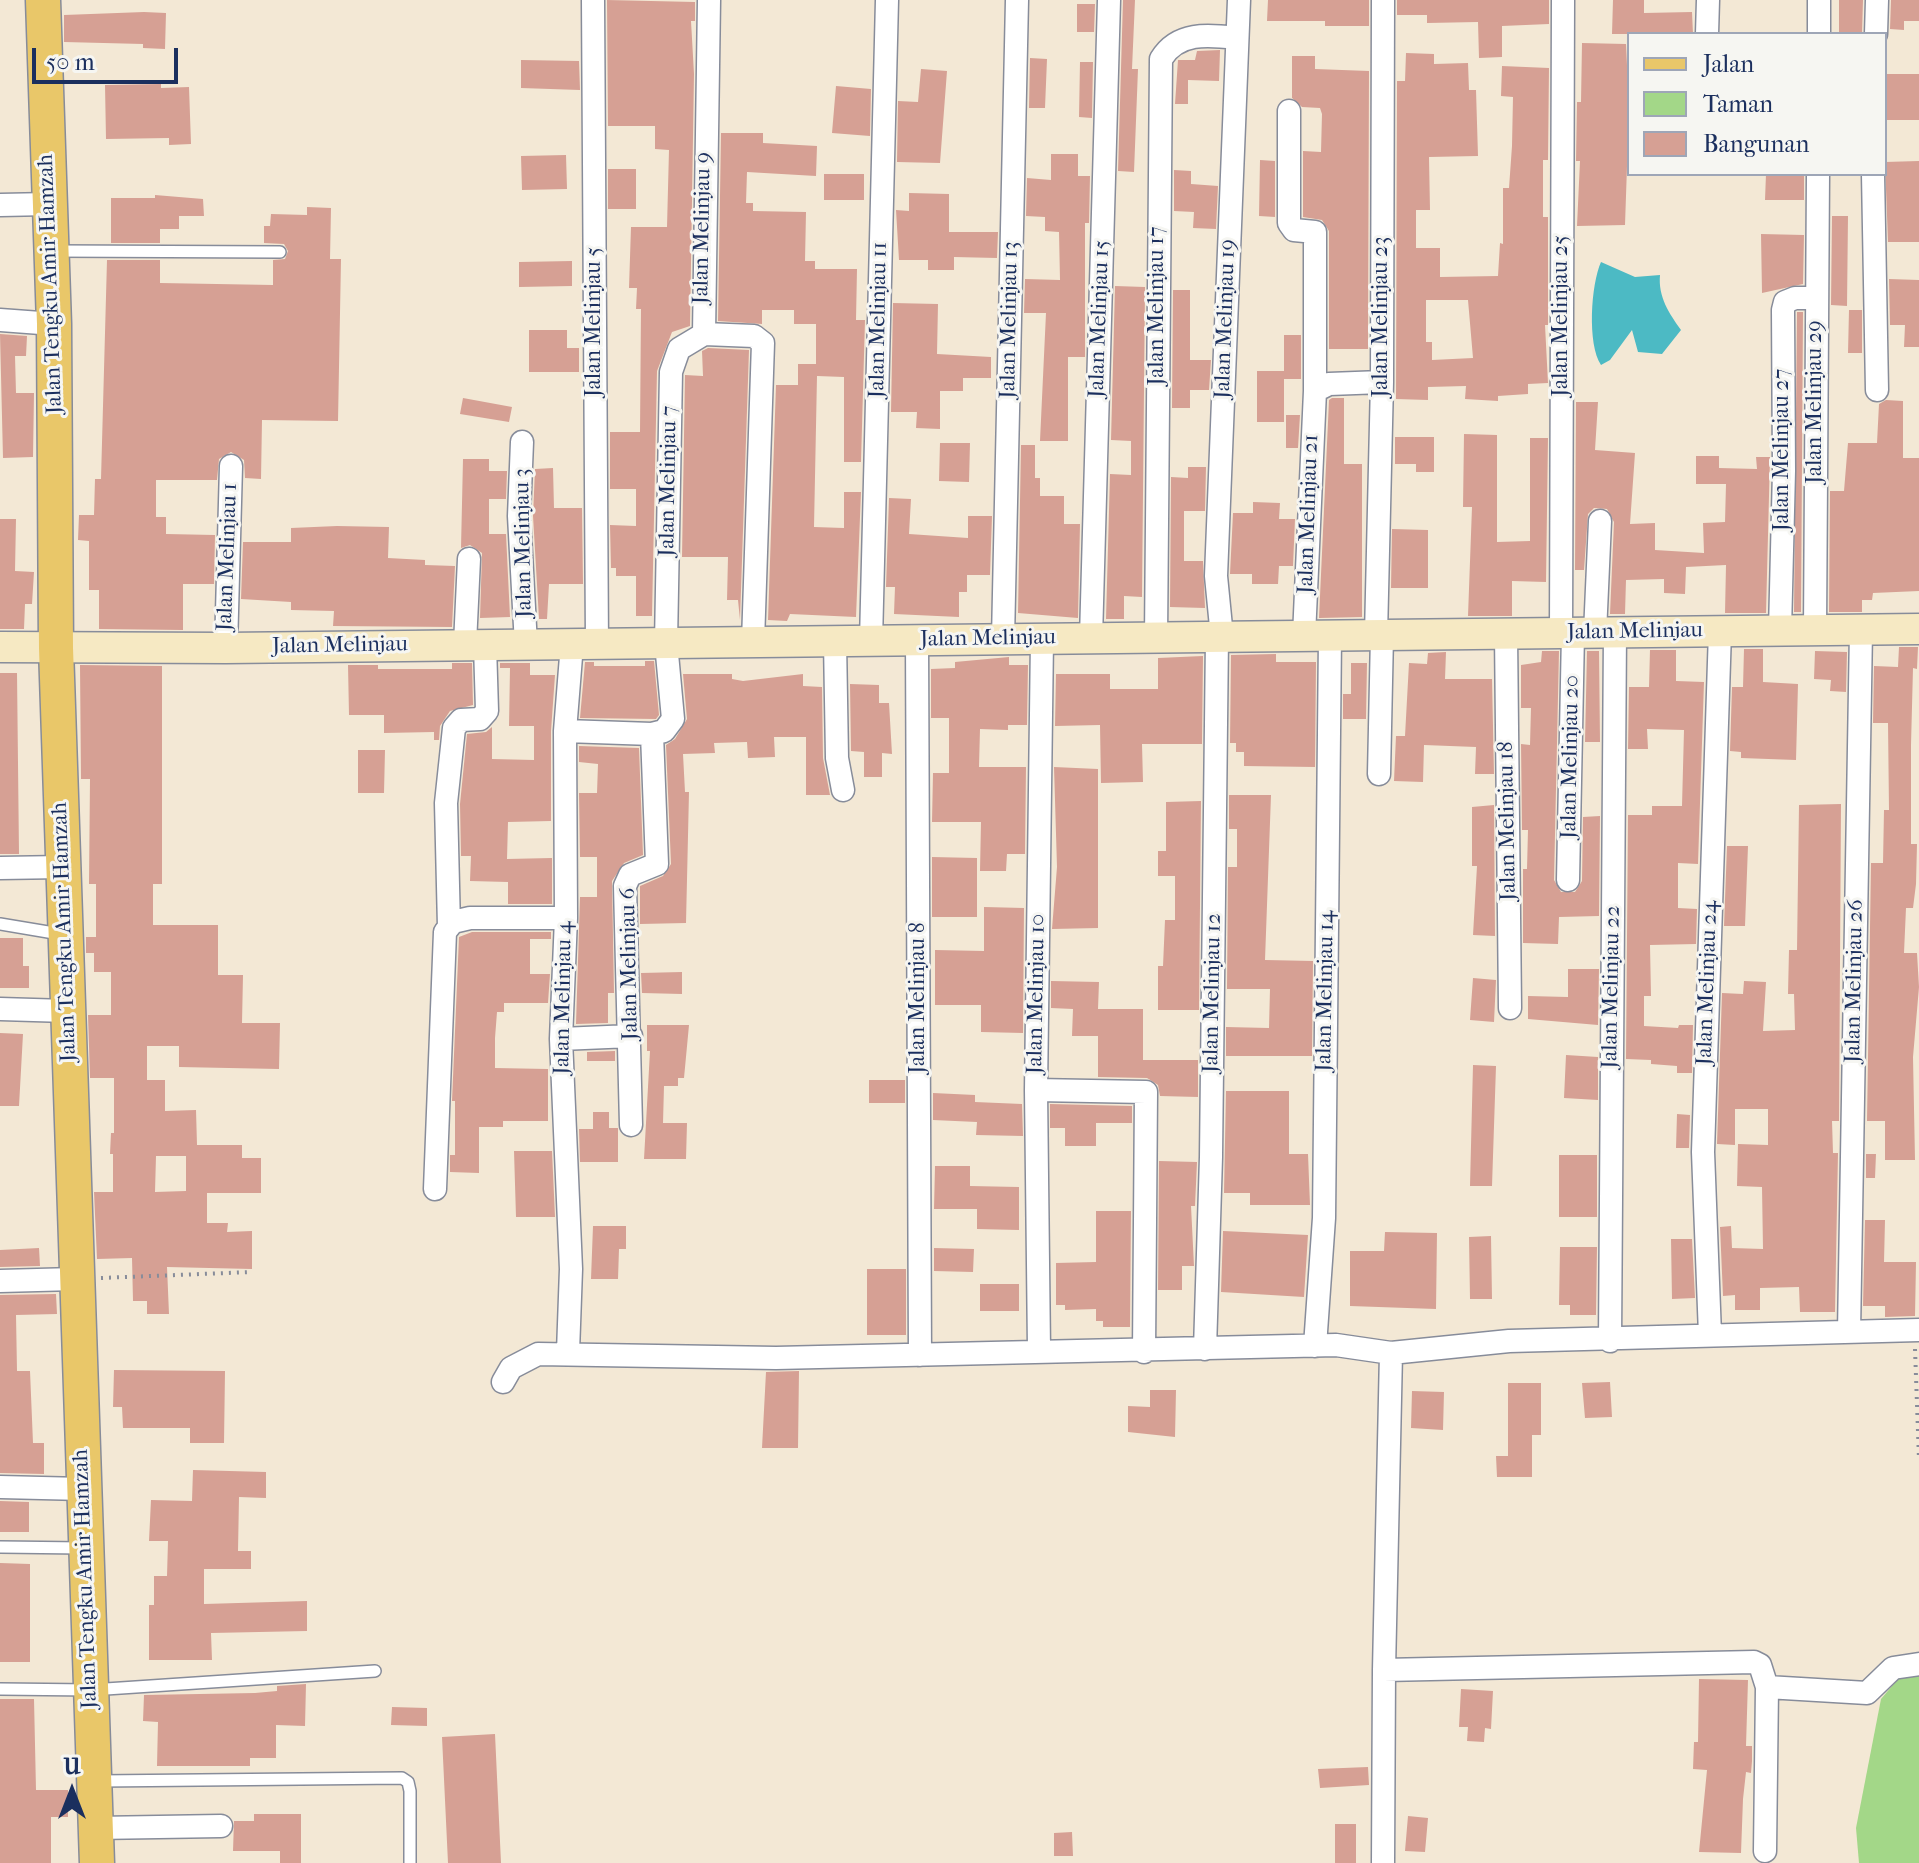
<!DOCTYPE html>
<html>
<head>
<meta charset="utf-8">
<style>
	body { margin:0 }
	#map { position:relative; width:1919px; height:1863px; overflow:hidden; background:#f3e8d5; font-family:"IM FELL French Canon",serif }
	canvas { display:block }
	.legend { position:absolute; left:1627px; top:32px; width:260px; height:144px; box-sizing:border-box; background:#f6f6f2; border:2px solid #9ea6b7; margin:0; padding:10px 14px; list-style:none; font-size:24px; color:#1b2f5e }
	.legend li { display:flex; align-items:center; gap:16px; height:40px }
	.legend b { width:40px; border:2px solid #9ea6b7 }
	.north { position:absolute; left:32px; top:1751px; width:80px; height:80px; -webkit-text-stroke:6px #f6f6f2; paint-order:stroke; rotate:0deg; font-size:22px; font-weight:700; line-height:32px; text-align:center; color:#1b2f5e }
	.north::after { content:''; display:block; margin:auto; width:28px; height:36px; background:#1b2f5e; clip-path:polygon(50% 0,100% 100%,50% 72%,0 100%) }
	.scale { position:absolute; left:32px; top:48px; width:146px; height:36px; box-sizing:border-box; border:4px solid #1b2f5e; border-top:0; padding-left:10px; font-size:24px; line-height:28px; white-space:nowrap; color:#1b2f5e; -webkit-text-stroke:6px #f6f6f2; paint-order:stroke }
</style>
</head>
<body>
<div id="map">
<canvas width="1919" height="1863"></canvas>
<ul class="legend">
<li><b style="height:10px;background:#e9c769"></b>Jalan</li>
<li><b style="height:22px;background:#a3d788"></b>Taman</li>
<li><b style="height:22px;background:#d6a094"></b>Bangunan</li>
</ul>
<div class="north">U</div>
<div class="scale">50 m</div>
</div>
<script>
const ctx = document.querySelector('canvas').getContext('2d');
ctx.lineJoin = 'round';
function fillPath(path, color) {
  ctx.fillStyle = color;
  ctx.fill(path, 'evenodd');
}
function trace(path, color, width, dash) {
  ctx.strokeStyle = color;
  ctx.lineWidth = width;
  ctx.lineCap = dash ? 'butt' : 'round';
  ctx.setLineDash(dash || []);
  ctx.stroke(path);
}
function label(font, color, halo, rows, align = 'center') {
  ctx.font = font + ' "IM FELL French Canon",serif';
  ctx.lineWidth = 6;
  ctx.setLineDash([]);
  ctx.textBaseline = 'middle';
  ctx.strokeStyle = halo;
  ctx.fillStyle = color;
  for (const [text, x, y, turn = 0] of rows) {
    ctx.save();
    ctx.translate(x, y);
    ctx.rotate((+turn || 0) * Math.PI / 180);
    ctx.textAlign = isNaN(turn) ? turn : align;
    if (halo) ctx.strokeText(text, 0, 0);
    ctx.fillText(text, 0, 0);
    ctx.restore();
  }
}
fillPath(new Path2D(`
	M1903,1673H1919V1863H1859L1856,1828L1881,1699Z`), '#a3d788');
fillPath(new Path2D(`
	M1601,262L1635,277L1660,275C1658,297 1669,313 1681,330L1662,354L1638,352L1632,330L1610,360L1601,365C1587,344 1591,284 1601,262Z`), '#4cbac4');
fillPath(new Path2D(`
	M607,0L695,2V21H691L694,74L690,326L672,332L657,371L652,616H636V576H616V568H611L610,525L636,526V489H610V432H640L641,309H636L637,288H629L631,227H667L669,150L655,149V126H608Z
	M1123,0H1135L1132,69H1138L1134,172L1118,171Z
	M1268,0H1369V26H1325V21H1267Z
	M1397,0H1549V24L1502,26V57L1479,58L1478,22L1427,23V15H1397Z
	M1613,0H1644V13L1692,12L1693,34H1612Z
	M1839,0H1863L1862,34H1839Z
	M1891,0H1919V21H1904V30L1890,29Z
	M1077,4H1095L1094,32H1077Z
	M144,12L166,13L165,49L143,48V44L64,42V15Z
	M1582,43L1626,44L1629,108L1625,225L1577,226L1580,161H1576L1577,102H1581Z
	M1220,50L1219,81L1188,80V104H1175L1178,60H1195L1197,51Z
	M1406,53L1434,54V64L1468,63L1469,90H1476L1478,156L1429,157L1430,210H1416V248H1440V277L1498,276L1500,243L1503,244V188H1509L1512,146L1513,97L1501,96L1502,66L1549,68L1548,160H1543V217H1548V325H1545L1548,383L1528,384V394L1498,396V401L1465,399L1466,386L1428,387V400L1396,399L1397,81H1405ZM1426,300H1468L1473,358L1432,360V342H1426Z
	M1292,56H1315V69L1369,71L1368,349H1329V231L1322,220L1303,217V151L1321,152L1322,114L1320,108L1302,107L1292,98Z
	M1030,58L1047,59L1045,108H1029Z
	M521,60L579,61L580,90L521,88Z
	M1080,62H1093L1092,118L1079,117Z
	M921,69L947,71L940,163L897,162L898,101L918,102Z
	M1885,74H1919V120H1885Z
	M161,84V88L189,87L191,144L169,145V138L106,139L105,85Z
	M836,86L871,89L870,136L832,133Z
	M721,133H763V143L817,146L816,176L747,172L746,203H753V211L806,212L805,261H815V269H857L856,320H865L861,462H844V377L817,376L814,527L844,528V492H861L856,617L790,614L787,621L768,620L776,385H798V364H816V324H794V310H762V324L718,321Z
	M1051,154H1078V176H1090L1089,223H1085V357H1068V441H1040L1046,313H1024L1025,279L1060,280L1059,232L1045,231V217L1026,216L1027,178L1051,180Z
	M566,155L567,189L522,190L521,156Z
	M1260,160L1275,161V217L1259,216Z
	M1919,161V242H1888L1885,162Z
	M608,169H636V209H608Z
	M1174,170L1191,171V184L1218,186L1216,229L1193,228L1194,212L1174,211Z
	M824,174H864V200H824Z
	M1766,174H1804V200H1765Z
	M909,193L949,194V232H998L997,258L954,257V270H928V260H899L896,210L909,211Z
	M155,195L203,199L204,216H179V229H160V243H111V198H155Z
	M307,207L331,208L330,259H341L338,421L262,420L261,479L245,478L244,460L231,452L219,459L217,480H156V517H166V534L215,535L214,584H183V630L99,629V590H89V541L78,540L79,515H94L95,479H101L107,260H160V283L273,285V260L285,259L288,251L284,244L264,243V226H270L271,214L307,215Z
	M1832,216H1848L1847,306L1831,305Z
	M1761,234L1804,235L1803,284L1762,293Z
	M572,261V286L519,287V262Z
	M1889,279L1919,280V347H1904L1905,325H1890Z
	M1115,286L1145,287L1142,597L1124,596V619H1106L1110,474L1131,475V441L1111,440Z
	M1173,290H1190V360H1211L1209,390H1190V408H1172Z
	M893,303L938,304L937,354L991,357V378H963V391H940V429L916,428L917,412H891Z
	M1849,310H1862V353H1848Z
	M1797,312H1803L1801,612H1794Z
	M529,330H567V348H579V372H529Z
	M0,334L27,336L26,356H15L16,393H34L33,457L3,458Z
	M1284,335H1301V379H1284Z
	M708,348L749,350L740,620L738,600H727L728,557H682L685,375L703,376L702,351Z
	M1257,371H1284V422H1257Z
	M463,398L512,407L509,422L460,414Z
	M1332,398H1344V464H1362V617L1319,618L1329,400Z
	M1886,400L1903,401V458H1919V591L1873,593L1872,600H1862V612H1829L1830,491H1844L1848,443H1877L1879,404Z
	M1576,402H1598L1595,450L1635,453L1630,524L1655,523V550L1704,553L1703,523L1725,522L1726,484H1696V456H1719V468L1757,469L1756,457H1770L1766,613H1725L1726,565L1686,567L1685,594L1664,593V579L1626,580L1625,614H1610L1614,522L1607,509L1594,508L1588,514L1584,570H1575Z
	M1286,415H1300L1298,448H1286Z
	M1464,434L1497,435V542L1530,541V438H1548L1546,582L1512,581V616H1468L1472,507H1463Z
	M1395,437H1434V472H1416V464H1395Z
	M940,443H970L969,482L939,481Z
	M1021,445H1035V478H1040V496H1064V524H1080L1078,618L1018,613Z
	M463,459H489V471H507L506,499H489V534H506L510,617L480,618L482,553L470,545L461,548Z
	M1188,467H1206L1205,511H1184V561H1203L1205,608L1170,607L1171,477L1188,478Z
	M553,468L554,508H582L583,584H549L547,619H539L533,516L535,469Z
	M889,498L911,499L909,534L968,538V516H992L990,575H967V592H959V617L894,614L895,587H886Z
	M1253,502L1280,503L1279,519H1295L1293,566H1279L1278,584H1252V574H1230L1233,513H1253Z
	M0,519H16L15,571L34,572L32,604H25L24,629H0Z
	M337,526L389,527L388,558L425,560V565L455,566L452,627L333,626L334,611L291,610V602L241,599L243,542H291V528Z
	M1392,529L1428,530V588H1391Z
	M1899,647H1918L1917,669L1913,668L1911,745V844H1917L1916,884L1913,908H1906L1904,953H1917L1919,987L1913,1057L1915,1160H1885V1121H1867L1871,863H1883L1884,810H1889L1888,723H1873L1874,666L1898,667Z
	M1744,649H1763V682L1798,684L1796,760L1741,758V752L1730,751L1732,687H1743Z
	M1650,650H1676V681L1704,682L1698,864L1678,863V908L1697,909L1696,944L1650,945L1651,996H1644V1026L1678,1028L1679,1025H1693L1692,1073H1677V1066L1651,1064V1060L1626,1059L1628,815H1652V806H1682L1684,730L1647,729L1648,749H1628L1629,687H1649Z
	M1542,651H1559L1554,880L1561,892H1575L1582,881L1583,817L1600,816L1599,916L1559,917L1558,944L1523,943V869H1527L1528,830H1522L1521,744L1530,745L1531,708H1521V665L1541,662Z
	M1587,651H1599L1600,742H1585Z
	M1815,651L1847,652L1846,692L1830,691L1831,680L1814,679Z
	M1446,652L1445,679H1492L1494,774H1475L1476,747L1424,745L1423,782L1394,781L1396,736H1405L1409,663L1427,664L1428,653Z
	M1276,654V662H1316L1315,767L1244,766V752H1236V743H1230L1231,655Z
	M1203,656L1202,744H1142L1143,782L1101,783L1100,725L1055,726L1056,674H1110V689H1158V658Z
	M1009,657V665H1028L1027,725H1008V730L980,729L979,767H1026L1025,854H1007L1006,871H980L981,822H932L933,773H949V718H931V669L955,668V662Z
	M645,661H654L659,715L656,719L580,718L585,662H594V666H645Z
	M452,663H472L473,705L450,711L440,726L439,740H434V732L384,733V715H349L348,665H378V669H452Z
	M500,663H530V675H555L551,731V821L508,822L507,859L552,858V904H508V882L470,881L471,856H461L460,804L467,734L486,732L492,727V759L534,760V726H509L510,668H500Z
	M1351,663H1367L1366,719H1343V694H1351Z
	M80,665L162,666V884H153V925H218V975H243L242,1023H280L279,1069L179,1067V1046H147V1080H165V1111L196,1110L197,1145H242V1158H261V1193H207V1223H228L227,1232L252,1231V1269L167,1267L169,1314H147V1301H133L132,1258L97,1259L94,1192H113V1154H110L111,1133H114V1078H90L88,1015H111V972H94V953H86V937H96V884H89L90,779H81ZM156,1156H186V1191L155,1192Z
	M0,673H17L19,854H0Z
	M683,674H732V679L743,681L803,674V686L822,687L823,758L830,795H806V737H774L775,757L748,758L747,742L714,743L715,753L683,754L685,792H689L686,923L640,924V886L663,876L671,864L666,745L675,739L687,719Z
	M850,684L879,685V703H889L892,754L882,753V777H864V752L851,751Z
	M579,746L639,748L643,855L624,863L612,881L614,993H608V1023L576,1024L580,897H597V857H580L579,793H597L598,764L579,762Z
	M358,750H385L384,793H358Z
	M1054,767L1098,769V928L1052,929L1057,867Z
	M1229,795H1271L1265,960L1313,961L1312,1056H1226V1027L1269,1028L1270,989H1227L1228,867H1237V829H1229Z
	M1201,801L1199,1010H1158V966H1163L1165,920H1175V876H1158V851H1166V802Z
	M1841,804L1839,1121H1832L1833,1153H1838L1835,1312H1800L1799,1287L1760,1288V1310H1735V1295L1723,1296L1720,1227L1731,1226L1732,1248L1763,1249L1762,1187L1737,1186L1738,1144L1768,1145V1109H1735V1145L1717,1144L1722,993L1743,994L1744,981L1766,982L1763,1031L1795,1030L1794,994H1788L1789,950H1797L1799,805Z
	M1494,805L1495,936L1473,935L1477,866H1472V807Z
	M1727,846H1748L1745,926H1724Z
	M932,857L977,858V917H932Z
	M984,907L1024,908L1023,1033L981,1032V1005H935V950L984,951Z
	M472,932H551V939H530V974H550L548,1003H504V1012H497L495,1038V1068L548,1069V1121H503V1127H479V1173L450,1172V1155H455V1101H452L459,937Z
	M0,938H23V966H29V988H0Z
	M1568,969H1599L1598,1025L1528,1019V996L1568,997Z
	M682,972V994L642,993L641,973Z
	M1473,978L1496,980L1494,1022L1470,1020Z
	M1051,981L1099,982L1098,1009H1143V1060H1198V1097L1160,1096L1158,1085L1147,1078L1098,1077V1036H1072L1073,1009L1051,1008Z
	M647,1025H689L684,1078H678V1086H664L663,1123H687L686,1159H644L650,1051H647Z
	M0,1033L23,1034L19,1106H0Z
	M615,1051V1061H587V1052Z
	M1566,1055L1598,1057V1100L1564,1098Z
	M1473,1065L1496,1066L1492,1186H1470Z
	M869,1080H905V1103H869Z
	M1226,1091H1289V1154H1308L1310,1205H1250V1193H1224Z
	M933,1093L975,1095V1102L1022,1104L1023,1136L976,1135L977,1122L933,1120Z
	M1050,1104L1132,1106V1123H1096V1146H1065V1128H1050Z
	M593,1112H609V1128H618V1162H580L579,1129H593Z
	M1677,1114L1690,1115L1689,1148H1676Z
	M514,1151H552L555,1217H516Z
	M1866,1154H1876L1875,1178H1866Z
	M1559,1155H1597V1217H1559Z
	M1159,1161L1197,1162L1195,1206H1191L1194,1266H1182V1290H1158Z
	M935,1166H970V1186L1019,1187V1230L977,1229V1209H934Z
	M1096,1211H1131L1130,1327H1103V1321H1096V1309L1065,1310V1305H1056V1263L1096,1262Z
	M1865,1220H1885L1884,1262H1916L1915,1316L1885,1317V1306H1863Z
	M593,1226H626V1249H619L618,1279H591Z
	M1223,1231L1308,1235L1304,1297L1221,1292Z
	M1385,1232L1437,1233L1436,1309L1350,1306V1251H1384Z
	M1491,1236L1492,1299H1470L1469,1237Z
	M1671,1239H1692L1695,1298L1672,1299Z
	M1560,1247H1597L1596,1315H1570V1305H1559Z
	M39,1248L40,1266L0,1267V1250Z
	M934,1248L974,1249L973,1272L934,1271Z
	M867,1269H906V1335H867Z
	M980,1284H1019V1311H980Z
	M56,1294L57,1314L16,1315L17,1371H30L33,1443H44V1474L0,1473V1295Z
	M114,1370L225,1371L224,1443H190V1428H123L122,1407H113Z
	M799,1371L798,1448H762L766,1372Z
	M1610,1382L1612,1417L1585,1418L1582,1383Z
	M1508,1383H1541V1435H1532V1477H1497L1496,1456H1508Z
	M1150,1390H1176L1175,1437L1128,1432V1406L1150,1407Z
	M1412,1391L1444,1392L1443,1430L1411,1428Z
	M193,1470L266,1472V1498L239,1497L238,1551H251V1569H204V1604L307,1601V1631L211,1633L212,1660H149V1605H154V1576H167L168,1541H149L151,1500L192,1501Z
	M0,1501L29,1502V1532H0Z
	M0,1563L30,1564V1662H0Z
	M1699,1679L1748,1680L1746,1746H1752V1761L1751,1773L1746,1772L1743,1799L1741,1853L1699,1852L1707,1770L1693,1769L1694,1742H1698Z
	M306,1684L305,1726L276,1725V1758H250V1766H157L158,1722L143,1721L144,1695L255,1693L277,1691V1686Z
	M1461,1689L1493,1691L1491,1729L1485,1728L1484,1742L1467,1741L1468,1727H1459Z
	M0,1699H34L36,1790H68V1817H51V1863H0Z
	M392,1707L427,1708V1726L391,1725Z
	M495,1734L501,1863H448L442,1737Z
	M1368,1767L1369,1785L1320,1788L1318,1769Z
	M254,1814H301V1863H280V1851H233L234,1821H254Z
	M1408,1816L1428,1818L1425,1852L1405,1851Z
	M1335,1824H1356V1863H1335Z
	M1072,1832L1073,1856H1054V1833Z`), '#d6a094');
const lane = new Path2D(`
	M55,251L280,252
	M0,924L60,934
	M0,1547L83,1548
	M0,1689L91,1690L375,1671
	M99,1781L402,1778L408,1782L410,1791V1863`);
const street = new Path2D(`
	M593,0L597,644
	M1707,34L1708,0
	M1819,34V0
	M1876,34L1877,0
	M1289,111V223L1294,230L1315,232V391
	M1873,174L1877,390
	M0,205L49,204
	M0,320L54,324
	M704,334L754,336L763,343L753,642
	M704,334L709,0
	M522,442L519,516L526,645
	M1780,630L1784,471L1783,310L1785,302L1795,298H1816
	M1815,630L1818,174
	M1561,633L1563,0
	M1595,633L1600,521
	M1506,634L1510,1008
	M1376,635L1382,382L1383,0
	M1304,636L1315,391L1329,384L1382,382
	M1222,637L1216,576L1239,0
	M1091,638L1109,0
	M1156,638L1161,59C1178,31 1209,35 1237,38
	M1003,639L1017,0
	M917,640L920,1355
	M835,641L837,758L843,790
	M871,641L887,0
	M465,644L469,559
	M226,648L231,466
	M565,731L652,734L664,731L673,719L666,643L671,372L679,349L704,334
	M1379,774L1382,635
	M0,868L63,867
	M1568,880L1573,633
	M449,927L446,803L454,728L461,720L480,719L487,711L485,645
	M0,1009L67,1011
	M561,1039L631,1036
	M1036,1090L1146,1092L1144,1352
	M631,1125L625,886L630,875L657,864L652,734
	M435,1189L445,932L453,922L470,918H566
	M0,1281L75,1279
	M1849,1332L1861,630
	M1710,1335L1703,1152L1720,631
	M1610,1341L1615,632
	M1315,1346L1324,1218L1330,636
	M1205,1349L1211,1157L1217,637
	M1039,1350L1036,1090L1042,639
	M568,1352L571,1269L561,1039L566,918L565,731L572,644
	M503,1382L511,1368L538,1354L776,1358L1336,1345L1391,1353L1509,1341L1919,1330
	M0,1487L83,1489
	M1384,1670L1391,1353
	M1767,1687L1867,1693L1893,1668L1919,1664
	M96,1828L221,1826
	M1383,1863L1384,1670L1754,1662L1760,1665L1767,1687L1765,1851`);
const secondary = new Path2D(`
	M0,647L226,648L1919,629`);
const primary = new Path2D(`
	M43,0L54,324L56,648L97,1863`);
trace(lane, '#878c9a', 14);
trace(street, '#878c9a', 25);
trace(secondary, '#878c9a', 33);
trace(primary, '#878c9a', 37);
trace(new Path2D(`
	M101,1278L252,1272
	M1915,1349L1919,1459`), '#878c9a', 4, [2, 6]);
trace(lane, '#fff', 11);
trace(street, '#fff', 22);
trace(secondary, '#f6e9c3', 30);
trace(primary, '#e9c769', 34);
label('22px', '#1b2f5e', '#f6f6f2', [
	["Jalan Melinjau 9",703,228,-89],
	["Jalan Tengku Amir Hamzah",51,284,-92],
	["Jalan Melinjau 17",1158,306,-90],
	["Jalan Melinjau 25",1562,316,-90],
	["Jalan Melinjau 23",1382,317,-90],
	["Jalan Melinjau 15",1100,319,-88],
	["Jalan Melinjau 19",1226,319,-88],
	["Jalan Melinjau 11",879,320,-89],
	["Jalan Melinjau 13",1010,320,-89],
	["Jalan Melinjau 5",595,322,-90],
	["Jalan Melinjau 29",1816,402,-90],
	["Jalan Melinjau 27",1783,450,-90],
	["Jalan Melinjau 7",669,481,-89],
	["Jalan Melinjau 21",1309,514,-88],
	["Jalan Melinjau 3",524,543,-91],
	["Jalan Melinjau 1",228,557,-88],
	["Jalan Melinjau",1635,632,-1],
	["Jalan Melinjau",988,639,-1],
	["Jalan Melinjau",340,646,-1],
	["Jalan Melinjau 20",1571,757,-89],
	["Jalan Melinjau 18",1508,821,-91],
	["Jalan Tengku Amir Hamzah",65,932,-92],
	["Jalan Melinjau 6",630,964,-91],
	["Jalan Melinjau 26",1855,981,-89],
	["Jalan Melinjau 24",1708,983,-88],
	["Jalan Melinjau 22",1612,987,-89],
	["Jalan Melinjau 14",1326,991,-89],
	["Jalan Melinjau 12",1213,993,-89],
	["Jalan Melinjau 10",1037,994,-89],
	["Jalan Melinjau 4",564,998,-89],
	["Jalan Melinjau 8",919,998,-90],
	["Jalan Tengku Amir Hamzah",86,1579,-92]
]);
</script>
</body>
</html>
